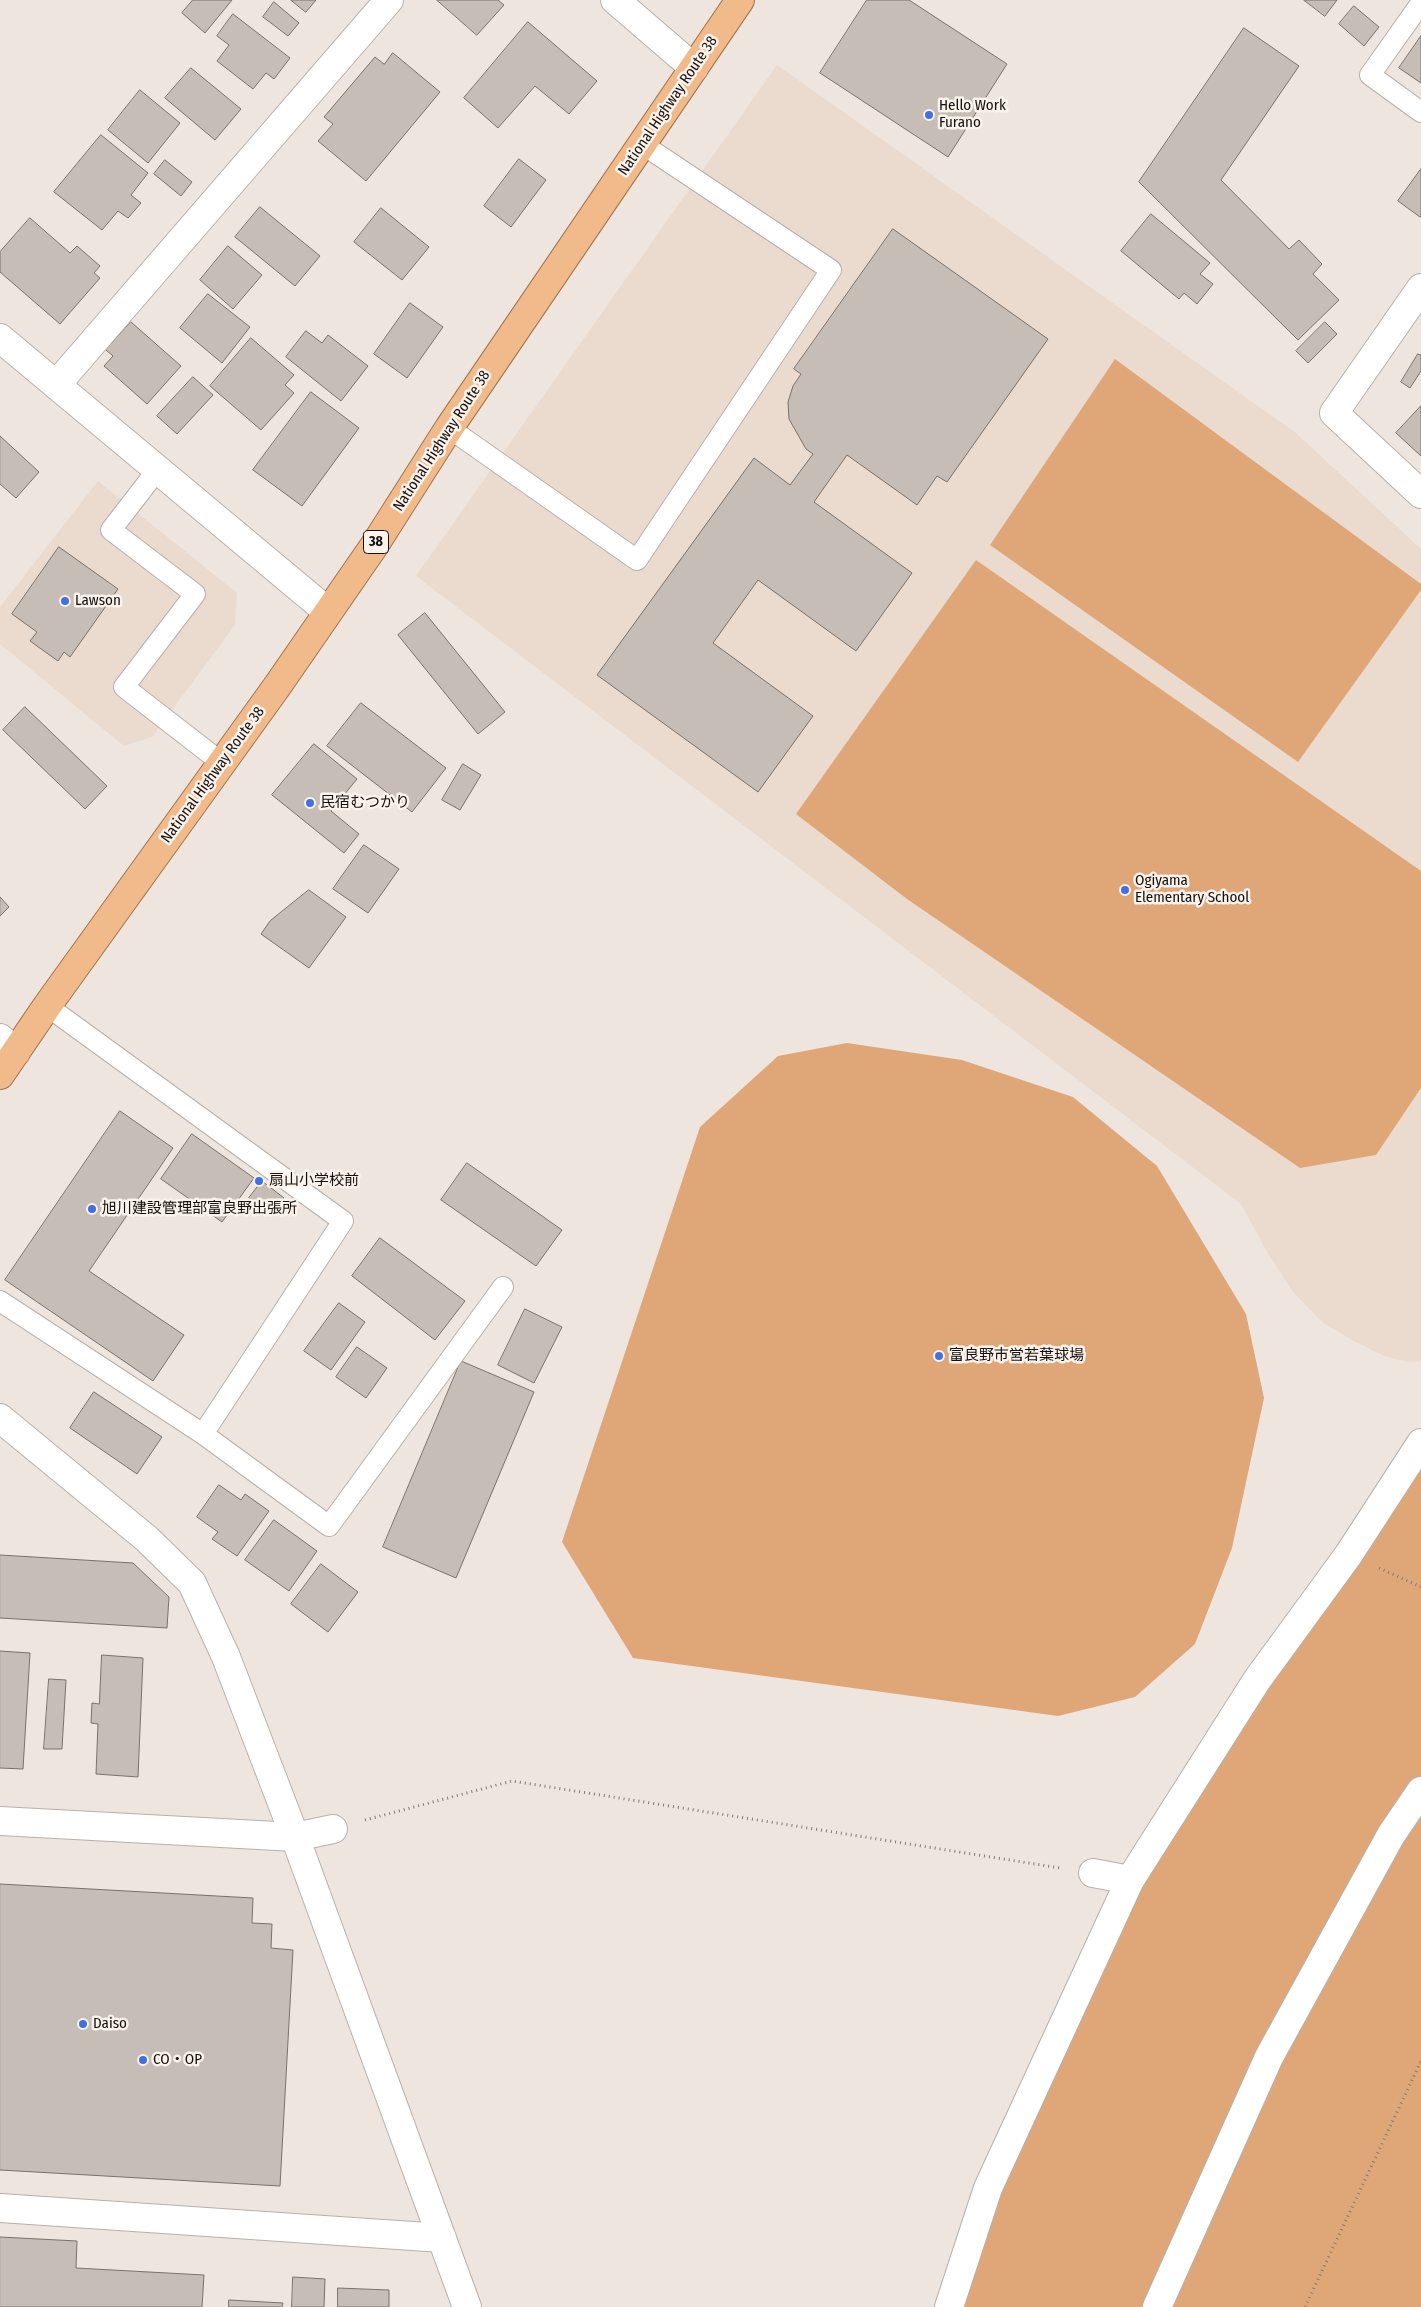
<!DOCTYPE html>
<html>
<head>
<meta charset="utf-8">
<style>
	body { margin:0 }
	canvas { display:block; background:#eee5de }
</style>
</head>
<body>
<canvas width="1421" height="2307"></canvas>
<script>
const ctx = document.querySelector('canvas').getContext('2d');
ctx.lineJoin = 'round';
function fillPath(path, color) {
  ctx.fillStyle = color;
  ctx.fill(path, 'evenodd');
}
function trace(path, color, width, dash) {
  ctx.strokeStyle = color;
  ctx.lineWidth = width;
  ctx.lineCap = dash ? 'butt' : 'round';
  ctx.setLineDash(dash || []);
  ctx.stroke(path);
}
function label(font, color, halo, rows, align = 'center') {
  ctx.font = font + ' "Fira Sans Condensed","Noto Sans JP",sans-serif';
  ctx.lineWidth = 5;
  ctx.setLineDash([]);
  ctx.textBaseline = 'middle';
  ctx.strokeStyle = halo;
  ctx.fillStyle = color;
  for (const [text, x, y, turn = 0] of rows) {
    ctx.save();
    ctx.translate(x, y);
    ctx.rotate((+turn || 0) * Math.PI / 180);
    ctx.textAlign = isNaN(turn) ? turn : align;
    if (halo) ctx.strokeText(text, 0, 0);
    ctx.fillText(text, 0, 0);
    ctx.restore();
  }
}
fillPath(new Path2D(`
	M777,65L1296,433L1421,549V1361L1408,1362L1384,1356L1354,1341L1323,1323L1293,1292L1266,1250L1241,1204L416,576Z
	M98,481L237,593L235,625L152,737L124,746L0,644V607Z`), '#eadbce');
fillPath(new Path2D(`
	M1115,359L1421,584V590L1298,762L990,545Z
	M976,560L1421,871V1088L1376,1155L1300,1168L907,899L796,814Z
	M847,1043L962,1060L1073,1097L1157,1166L1246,1314L1264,1398L1232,1548L1195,1644L1135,1697L1058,1716L633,1658L562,1542L700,1127L778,1056Z
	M1421,1443V2307H949L1130,1880Z`), '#dfa778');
const building = new Path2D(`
	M193,0H232L205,33L182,13Z
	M291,0H316L306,12Z
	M437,0H498L504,5L477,35Z
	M867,0H909L1007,64L948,157L820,73Z
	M1304,0H1337L1325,16Z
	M274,2L299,23L288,36L263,17Z
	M1354,6L1379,27L1364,46L1339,24Z
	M233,14L290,58L274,79L266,73L253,89L217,61L229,45L217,36Z
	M528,22L597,81L569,114L535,86L498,128L464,98Z
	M1244,28L1299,66L1221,180L1289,249L1299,240L1322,264L1313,274L1339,300L1298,340L1139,182Z
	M1421,36V83L1399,68Z
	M393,53L440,92L366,181L318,141L333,124L324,117L375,57L384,64Z
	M191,68L241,109L215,140L165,98Z
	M140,90L180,123L148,163L108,130Z
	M101,135L148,173L131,195L141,203L128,218L118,211L102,230L54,192Z
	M519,159L546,180L511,227L484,206Z
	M165,160L192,182L181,196L154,174Z
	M1421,169V216L1420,217L1398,201Z
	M260,207L320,256L295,286L235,237Z
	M381,208L429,247L402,280L354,242Z
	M1151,214L1210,263L1200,274L1213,284L1197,304L1184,293L1179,299L1121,251Z
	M30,218L70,253L77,246L100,266L94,273L100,278L60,324L0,272V252Z
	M893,229L1048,339L947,482L937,476L917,505L847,455L814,502L912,573L856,651L758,580L713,643L813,716L758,792L597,675L754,458L790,485L813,454L806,449L789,419L788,402L793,386L801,374L794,369Z
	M228,246L262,275L233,309L200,280Z
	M208,294L250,327L222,363L180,328Z
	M410,303L443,327L407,378L374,354Z
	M131,322L181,366L147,404L104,366L113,356L106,350Z
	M1325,322L1337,334L1308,363L1296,351Z
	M306,331L322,343L328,335L368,366L341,401L286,357Z
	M251,338L294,375L285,385L294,393L261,430L210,386Z
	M1418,354L1421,355V371L1410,388L1401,382Z
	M193,377L213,395L177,434L157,416Z
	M311,392L359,428L302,506L253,470Z
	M1421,406V456L1396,433Z
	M0,436L39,472L16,498L0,484Z
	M59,547L118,589L70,657L64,652L58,661L30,641L37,632L12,614Z
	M425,613L505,712L478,734L398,635Z
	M361,703L446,768L412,812L327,746Z
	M25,707L107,786L85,809L3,730Z
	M314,744L357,779L331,811L359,834L344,853L272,795Z
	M463,764L481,775L460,810L442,800Z
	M364,845L399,869L368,913L333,889Z
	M309,890L346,917L309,968L261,934L270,921Z
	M0,897L9,907L0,916Z
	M120,1111L173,1148L89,1271L184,1335L153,1381L5,1280Z
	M192,1134L254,1178L222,1222L161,1179Z
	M467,1163L562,1230L536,1266L441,1200Z
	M262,1181L284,1198L272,1215L249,1198Z
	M380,1238L465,1301L435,1340L352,1276Z
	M339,1303L365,1322L331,1370L304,1351Z
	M525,1309L562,1327L534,1383L498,1365Z
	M357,1347L387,1368L366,1398L336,1377Z
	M461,1361L534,1392L456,1578L383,1547Z
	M94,1392L162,1437L137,1474L70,1428Z
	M219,1485L241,1500L245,1494L269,1511L237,1556L212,1539L218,1532L197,1517Z
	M274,1520L317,1551L289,1591L245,1560Z
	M0,1555L133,1563L169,1597L167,1628L0,1618Z
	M321,1564L358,1592L328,1632L291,1604Z
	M0,1651L30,1653L23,1769L0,1768Z
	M102,1655L143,1658L138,1777L96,1774L98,1724L91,1723L92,1703L99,1704Z
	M49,1679L66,1680L62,1749H44Z
	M0,1884L253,1898L252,1923L272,1924L271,1948L293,1950L280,2186L0,2170Z
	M0,2237L77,2241L76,2268L204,2275L202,2307H0Z
	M293,2277L325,2279L324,2307H292Z
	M338,2288L389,2290V2307H338Z
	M229,2300L283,2303L282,2307H229Z`);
fillPath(building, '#c6bdb6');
trace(building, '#79716b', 1);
const service = new Path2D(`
	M1421,3L1370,75L1421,112
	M449,428L637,560L831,270L642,144
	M158,469L111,530L195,594L124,687L222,763
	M47,1006L343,1221L203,1434L329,1526L503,1287
	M0,1301L203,1434`);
const minor = new Path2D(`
	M615,0L694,68
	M1421,288L1334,413L1421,494
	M56,385L389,0
	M0,1038L16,1052
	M0,1418L147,1539L192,1583L226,1657L295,1837L467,2307
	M0,1821L295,1837L333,1829
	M1093,1873L1130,1880
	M0,2208L442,2238
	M1157,2307L1269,2057L1391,1835L1421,1791`);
const tertiary = new Path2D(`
	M0,338L327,611
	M949,2307L988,2188L1130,1880L1257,1680L1349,1554L1421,1443`);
const trunk = new Path2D(`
	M0,1075L47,1006L278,685L374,546L449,428L740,0`);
trace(service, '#b8b0a9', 22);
trace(minor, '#b8b0a9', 30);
trace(tertiary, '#b8b0a9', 30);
trace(trunk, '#a0734c', 30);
trace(new Path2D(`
	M1379,1568L1421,1587
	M365,1820L512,1781L1060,1868
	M1305,2307L1421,2061`), '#7f7975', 3, [1, 4]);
trace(service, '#fff', 20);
trace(minor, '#fff', 28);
trace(tertiary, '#fff', 28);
trace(trunk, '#f0ba8a', 28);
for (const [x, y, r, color] of [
	[929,115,5,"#4170e1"],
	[65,601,5,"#4170e1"],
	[310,803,5,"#4170e1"],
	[1125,890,5,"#4170e1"],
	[259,1181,5,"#4170e1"],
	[92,1209,5,"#4170e1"],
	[939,1356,5,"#4170e1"],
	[83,2024,5,"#4170e1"],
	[143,2060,5,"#4170e1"]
]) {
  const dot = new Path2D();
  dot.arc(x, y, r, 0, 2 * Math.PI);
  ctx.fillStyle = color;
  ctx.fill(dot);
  trace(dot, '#fbf2eb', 2);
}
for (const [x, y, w] of [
	[376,542,25]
]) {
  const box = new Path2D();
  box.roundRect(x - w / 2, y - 11.5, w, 23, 4);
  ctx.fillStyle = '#fbf2eb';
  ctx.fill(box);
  trace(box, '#13100e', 1);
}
label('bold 14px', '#13100e', null, [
	["38",376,542]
]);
label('15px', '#13100e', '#fbf2eb', [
	["National Highway Route 38",668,106,-56],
	["National Highway Route 38",442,441,-57],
	["National Highway Route 38",213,775,-54]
]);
label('15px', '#13100e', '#fbf2eb', [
	["Hello Work",939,106],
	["Furano",939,123],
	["Lawson",75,601],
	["民宿むつかり",320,803],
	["Ogiyama",1135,881],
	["Elementary School",1135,898],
	["扇山小学校前",269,1181],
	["旭川建設管理部富良野出張所",102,1209],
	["富良野市営若葉球場",949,1356],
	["Daiso",93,2024],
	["CO・OP",153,2060]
], 'left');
</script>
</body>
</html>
